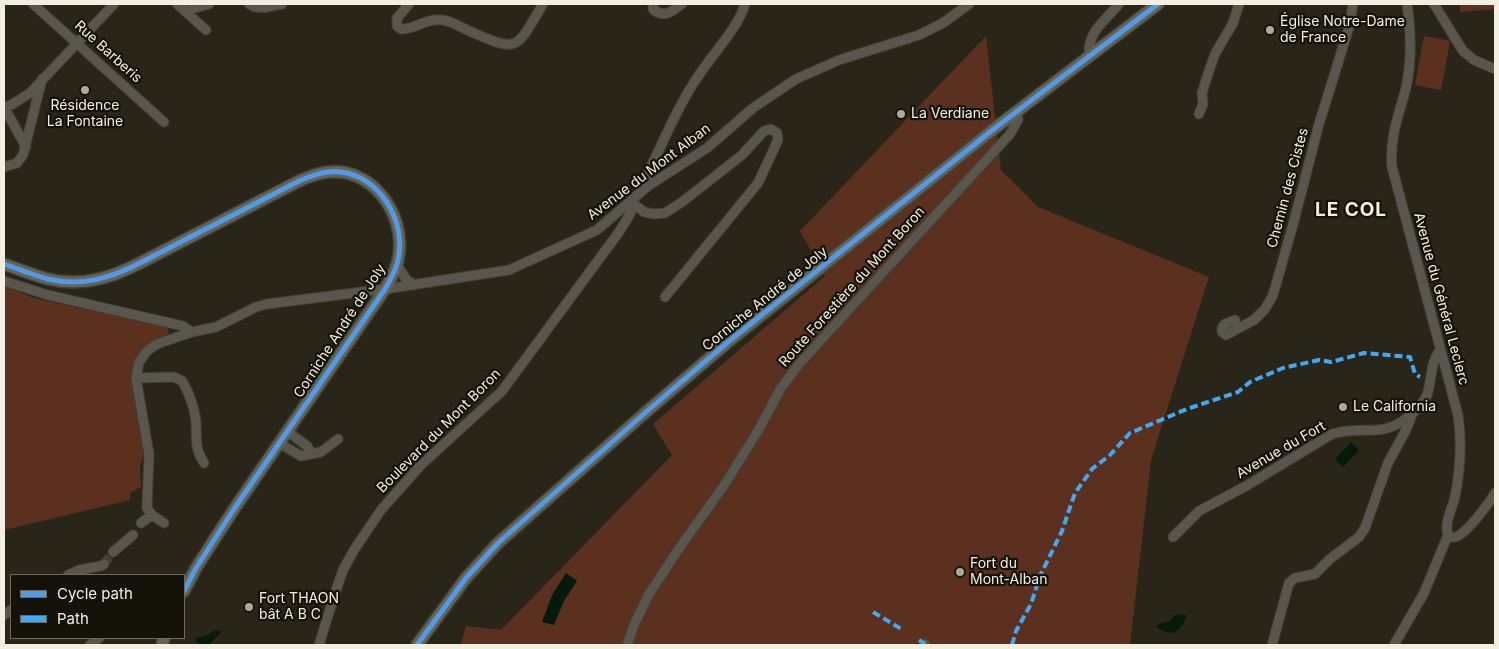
<!DOCTYPE html>
<html>
<head>
<meta charset="utf-8">
<style>
	body { margin:0 }
	#map { position:relative; width:1499px; height:649px; overflow:hidden; background:#292619; font-family:Inter,sans-serif }
	canvas { display:block }
	.frame { position:absolute; inset:0; border:5px solid #f2efe0; pointer-events:none }
	.legend { position:absolute; left:10px; top:574px; width:175px; height:65px; box-sizing:border-box; background:#151309; border:1px solid #6d6b5f; margin:0; padding:6px 9px; list-style:none; font-size:15px; color:#f2efe0 }
	.legend li { display:flex; align-items:center; gap:10px; height:25px }
	.legend b { width:25px; border:1px solid #6d6b5f }
</style>
</head>
<body>
<div id="map">
<canvas width="1499" height="649"></canvas>
<div class="frame"></div>
<ul class="legend">
<li><b style="height:6px;background:#5399e6"></b>Cycle path</li>
<li><b style="height:6px;background:#3fa9f5"></b>Path</li>
</ul>
</div>
<script>
const ctx = document.querySelector('canvas').getContext('2d');
ctx.lineJoin = 'round';
function fillPath(path, color) {
  ctx.fillStyle = color;
  ctx.fill(path, 'evenodd');
}
function trace(path, color, width, dash) {
  ctx.strokeStyle = color;
  ctx.lineWidth = width;
  ctx.lineCap = dash ? 'butt' : 'round';
  ctx.setLineDash(dash || []);
  ctx.stroke(path);
}
function label(font, color, halo, rows, align = 'center') {
  ctx.font = font + ' Inter,sans-serif';
  ctx.lineWidth = 4.5;
  ctx.setLineDash([]);
  ctx.textBaseline = 'middle';
  ctx.strokeStyle = halo;
  ctx.fillStyle = color;
  for (const [text, x, y, turn = 0] of rows) {
    ctx.save();
    ctx.translate(x, y);
    ctx.rotate((+turn || 0) * Math.PI / 180);
    ctx.textAlign = isNaN(turn) ? turn : align;
    if (halo) ctx.strokeText(text, 0, 0);
    ctx.fillText(text, 0, 0);
    ctx.restore();
  }
}
fillPath(new Path2D(`
	M1460,4H1495V9L1460,12Z
	M986,36L1001,170L1038,207L1209,277L1151,460L1130,645H461L466,626L501,630L672,455L653,424L825,276L800,231Z
	M1424,36L1450,41L1441,90L1415,85Z
	M4,286L34,298L168,327L169,337L135,361L132,375L145,449L140,467L141,487L130,493V500L4,530Z`), '#5c301f');
fillPath(new Path2D(`
	M1351,442L1359,450L1343,467L1335,459Z
	M566,573L577,581L564,601L554,625L542,622L552,595Z
	M1178,614L1186,615C1183,632 1169,639 1156,626L1161,623L1171,621L1174,616Z
	M215,630L222,631L210,644L201,645L197,642L195,638L206,636Z`), '#041a0b');
trace(new Path2D(`
	M104,564L113,552`), '#474437', 9, [9, 4.5]);
const minor = new Path2D(`
	M33,4L164,122
	M177,4L206,30
	M249,4C259,11 271,6 282,4
	M409,4L397,18V26L401,29C415,30 425,18 442,20C451,21 459,26 467,30C519,53 515,51 543,4
	M653,4V9C663,19 673,11 682,4
	M1407,4C1411,31 1412,60 1406,88C1399,114 1389,139 1392,167L1458,415C1462,441 1460,471 1455,497C1452,509 1444,523 1448,535C1451,537 1451,538 1455,537C1466,535 1489,503 1495,493
	M1434,4L1463,51L1474,60L1495,69
	M187,12L191,9L209,4
	M1089,57C1087,32 1104,22 1119,4
	M4,107L11,105L30,93L114,4
	M4,107L26,147
	M1199,114L1203,104L1202,93L1209,71L1215,54L1233,23L1239,4
	M4,167L17,163L23,155L42,79
	M648,186C645,174 654,161 659,150C671,124 683,98 699,75C712,55 740,25 745,4
	M634,204L644,212L654,214L665,213L682,202L742,155L764,131L771,129L777,133L778,140L758,183L665,297
	M397,265L406,279L414,285
	M4,281L48,295L183,326L192,332
	M1235,320L1225,324L1222,328V332L1226,335L1254,320L1265,309L1273,295L1294,221L1319,124L1350,24L1353,4
	M136,378L174,377L182,381C189,392 195,410 196,422C197,439 194,447 204,463
	M287,431L307,446L312,454
	M279,443L301,456L321,452L338,439
	M141,523L152,515
	M164,523L152,515L147,508L149,454L136,378L139,362L147,351L157,344L192,332L216,327L256,307L267,304L385,289L509,270L597,230L648,186L707,148L753,108L796,79L839,60L919,35L943,23L969,4
	M1173,537L1199,511L1246,486L1332,434C1366,424 1382,441 1413,413C1418,408 1424,402 1427,395C1432,380 1430,363 1440,350
	M113,552L133,535
	M68,575L79,570L101,566L104,564
	M4,615L11,610
	M90,645L99,638
	M319,645L334,596L343,570L354,550L381,510L421,465L502,391L619,232C625,222 634,211 633,200
	M627,645L634,625L649,594L680,547L725,484L759,429L781,388L799,364L1010,134L1018,120L1017,112
	M924,645L925,644
	M1272,645L1289,583L1295,578L1315,574L1330,559L1359,537L1365,528L1388,463L1406,430L1412,415
	M1394,645L1424,593L1448,535`);
const major = new Path2D(`
	M4,264C18,269 33,275 48,279C81,287 111,278 140,263L299,181C308,177 318,173 328,172C372,167 405,214 399,254C398,267 391,278 385,289L234,509L196,568L184,591
	M162,645L164,638
	M417,645L466,578L498,543L646,412L728,342L995,128L1158,4`);
trace(minor, '#424035', 11);
trace(major, '#424035', 14);
trace(minor, '#59574d', 9);
trace(major, '#636456', 11);
trace(new Path2D(`
	M873,612L903,630
	M919,640L925,644
	M1012,645L1016,631L1031,604L1040,576L1062,531L1075,493L1092,469L1110,455L1130,433L1187,409L1238,392L1250,382L1283,368L1319,360L1331,362L1364,353L1410,357L1415,374L1420,377`), '#3fa9f5', 4, [8, 4]);
trace(new Path2D(`
	M4,264C18,269 33,275 48,279C81,287 111,278 140,263L299,181C308,177 318,173 328,172C372,167 405,214 399,254C398,267 391,278 385,289L234,509L196,568L184,591
	M417,645L466,578L498,543L646,412L728,342L995,128L1158,4`), '#5399e6', 5);
for (const [x, y, r, color] of [
	[1270,30,5,"#aca99a"],
	[85,90,5,"#aca99a"],
	[901,114,5,"#aca99a"],
	[1343,407,5,"#aca99a"],
	[960,572,5,"#aca99a"],
	[249,607,5,"#aca99a"]
]) {
  const dot = new Path2D();
  dot.arc(x, y, r, 0, 2 * Math.PI);
  ctx.fillStyle = color;
  ctx.fill(dot);
  trace(dot, '#151309', 2);
}
label('14px', '#f2efe0', '#151309', [
	["Église Notre-Dame",1280,22],
	["de France",1280,38],
	["Résidence",85,106,"center"],
	["La Fontaine",85,122,"center"],
	["La Verdiane",911,114],
	["Le California",1353,407],
	["Fort du",970,564],
	["Mont-Alban",970,580],
	["Fort THAON",259,599],
	["bât A B C",259,615]
], 'left');
label('14px', '#f2efe0', '#151309', [
	["Rue Barberis",108,52,42],
	["Avenue du Mont Alban",649,172,-37],
	["Chemin des Cistes",1288,188,-75],
	["Route Forestière du Mont Boron",852,287,-48],
	["Corniche André de Joly",765,299,-39],
	["Avenue du Général Leclerc",1441,299,75],
	["Corniche André de Joly",340,331,-57],
	["Boulevard du Mont Boron",439,431,-45],
	["Avenue du Fort",1281,450,-30]
]);
ctx.letterSpacing = '1px';
label('bold 19px', '#f2efe0', '#151309', [
	["LE COL",1351,210]
]);
ctx.letterSpacing = '0px';
</script>
</body>
</html>
